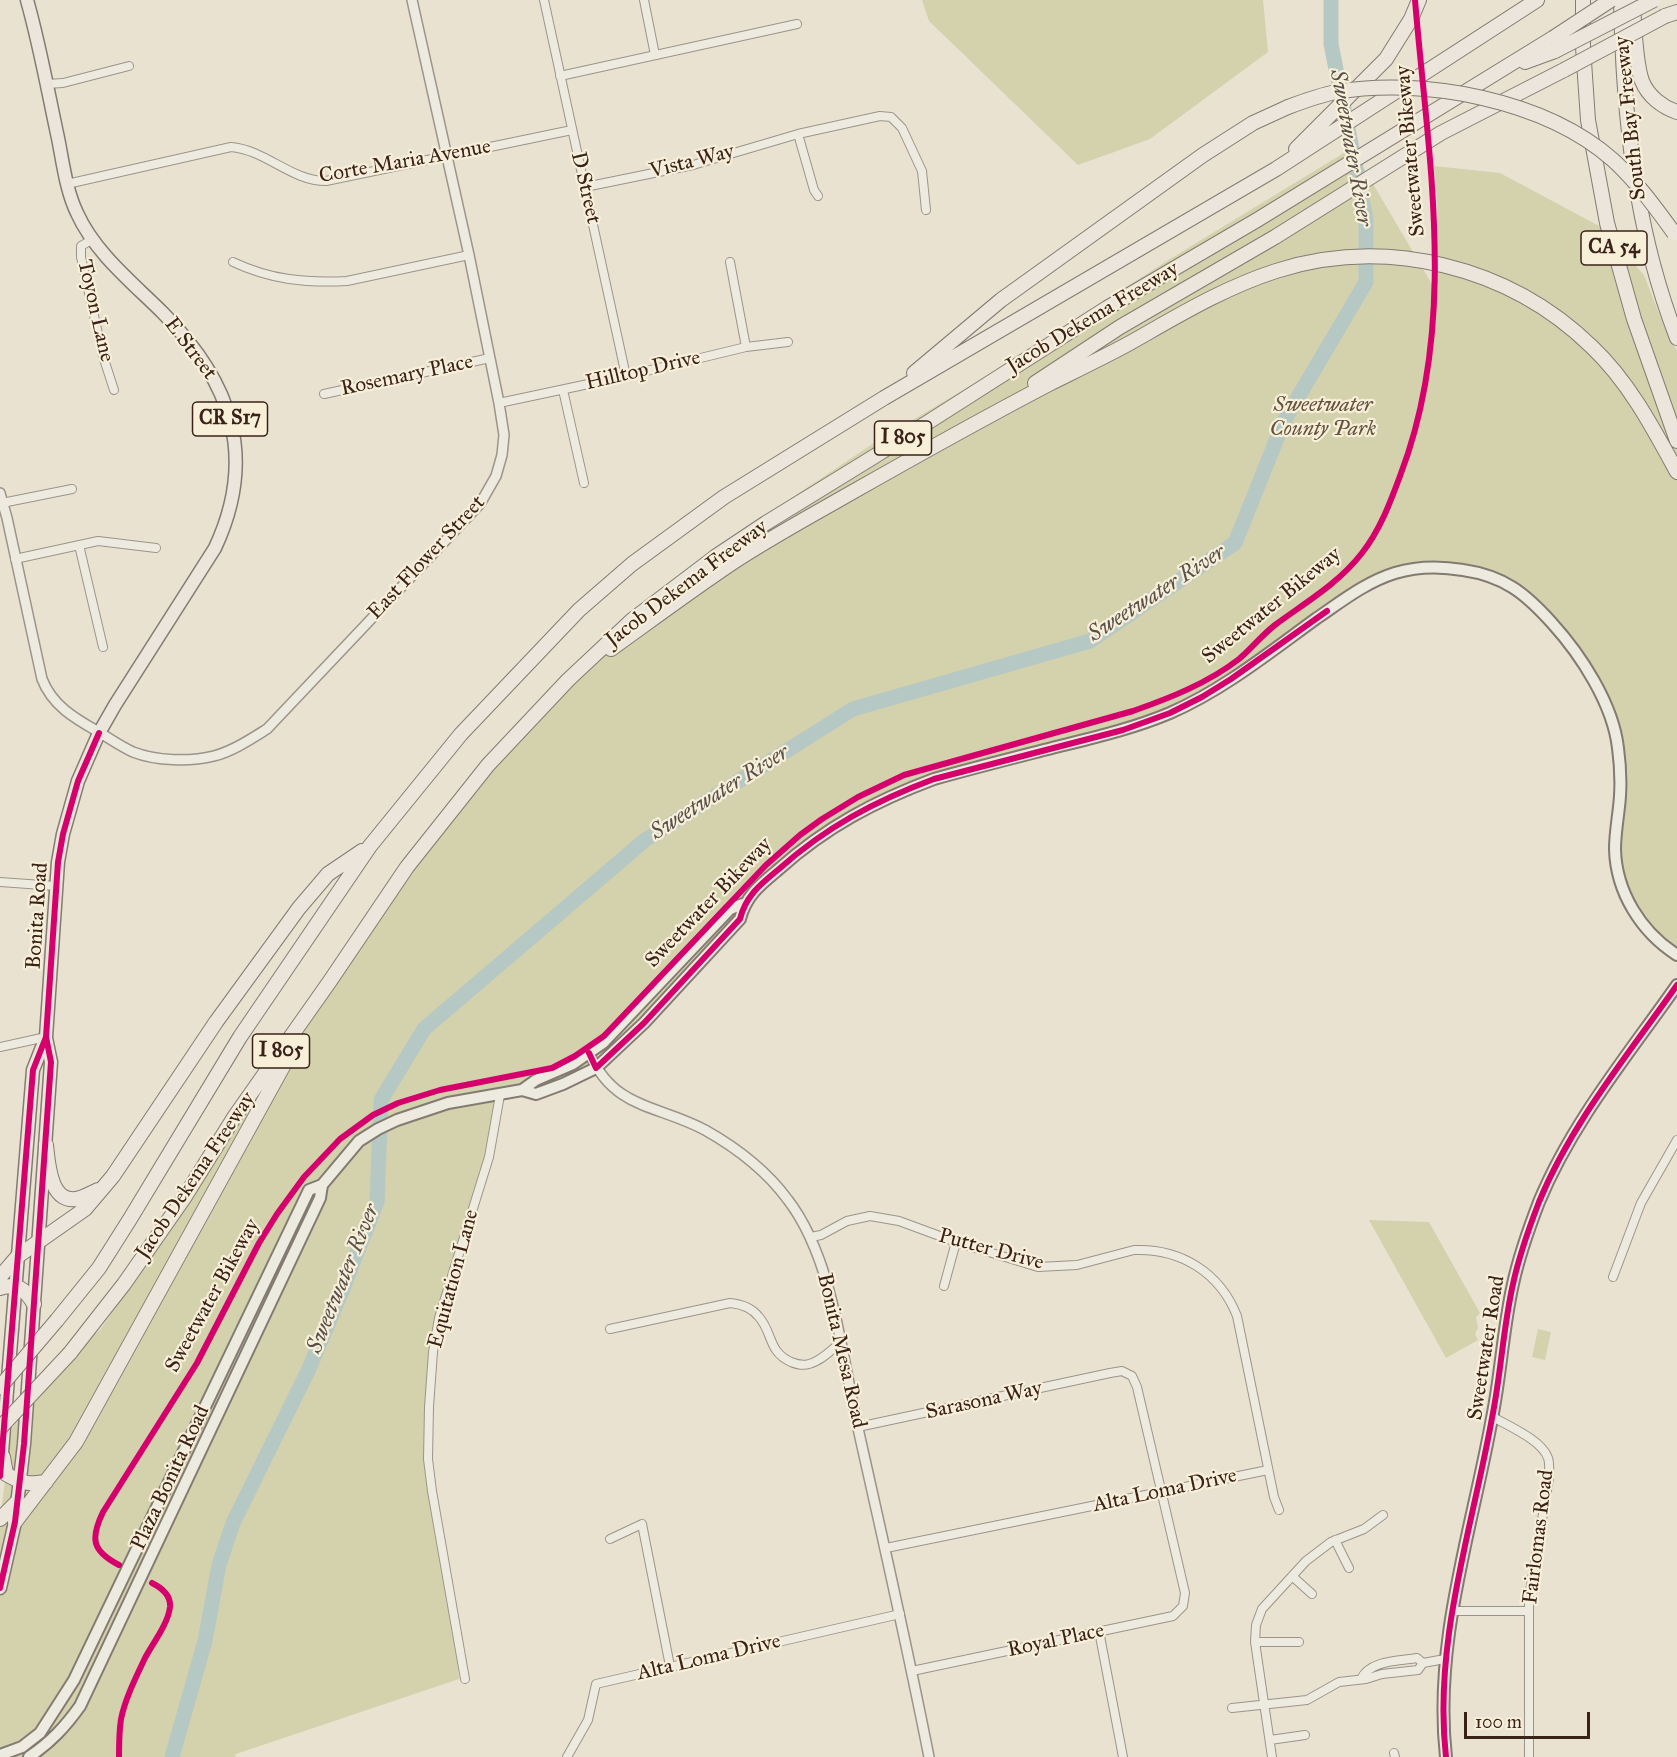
<!DOCTYPE html>
<html>
<head>
<meta charset="utf-8">
<style>
	body { margin:0 }
	#map { position:relative; width:1677px; height:1757px; overflow:hidden; background:#eae2d0; font-family:"IM FELL Great Primer",serif }
	canvas { display:block }
	.scale { position:absolute; left:1464px; top:1712px; width:126px; height:27px; box-sizing:border-box; border:3px solid #3a2219; border-top:0; padding-left:8px; font-size:18px; line-height:21px; white-space:nowrap; color:#3a2219; -webkit-text-stroke:4px #f8efd9; paint-order:stroke }
</style>
</head>
<body>
<div id="map">
<canvas width="1677" height="1757"></canvas>
<div class="scale">100 m</div>
</div>
<script>
const ctx = document.querySelector('canvas').getContext('2d');
ctx.lineJoin = 'round';
function fillPath(path, color) {
  ctx.fillStyle = color;
  ctx.fill(path, 'evenodd');
}
function trace(path, color, width, dash) {
  ctx.strokeStyle = color;
  ctx.lineWidth = width;
  ctx.lineCap = dash ? 'butt' : 'round';
  ctx.setLineDash(dash || []);
  ctx.stroke(path);
}
function label(font, color, halo, rows, align = 'center') {
  ctx.font = font + ' "IM FELL Great Primer",serif';
  ctx.lineWidth = 4.5;
  ctx.setLineDash([]);
  ctx.textBaseline = 'middle';
  ctx.strokeStyle = halo;
  ctx.fillStyle = color;
  for (const [text, x, y, turn = 0] of rows) {
    ctx.save();
    ctx.translate(x, y);
    ctx.rotate((+turn || 0) * Math.PI / 180);
    ctx.textAlign = isNaN(turn) ? turn : align;
    if (halo) ctx.strokeText(text, 0, 0);
    ctx.fillText(text, 0, 0);
    ctx.restore();
  }
}
fillPath(new Path2D(`
	M922,0H1263L1268,52L1150,139L1078,165L929,21Z
	M1352,148L1433,286C1441,255 1438,199 1434,166L1500,173L1601,227L1644,275L1665,329L1677,351V955L1627,899L1616,834L1614,728L1581,660L1514,587L1453,567L1384,577L1232,680L1156,718L941,777L881,800L767,880L622,1038L592,1065L550,1084L527,1091L496,1095L489,1158L440,1314L425,1440L455,1639L459,1679L236,1754L235,1757H0V1519L12,1428L36,1402L70,1353L100,1330L189,1203L240,1119L405,868L488,764L715,549L874,443L1002,367L1170,259Z
	M1369,1220L1429,1222L1480,1313L1476,1317L1478,1328L1475,1334L1478,1340L1446,1358Z
	M1538,1329L1551,1332L1545,1360L1532,1357Z`), '#d4d1ad');
trace(new Path2D(`
	M172,1757L205,1641L219,1565L233,1523L308,1371L340,1296L377,1202L381,1100L424,1029L645,840L853,709L1090,641L1235,543L1284,421L1366,282V219L1331,44V0`), '#b6c8c3', 15);
const minor = new Path2D(`
	M544,0L626,376
	M644,0L655,55
	M560,76L797,24
	M47,84L63,83L129,66
	M798,134L814,190L818,196
	M67,184L231,147C266,150 291,181 326,181L572,130
	M585,187L693,165L798,134L880,116L891,117L902,128L922,171L926,210
	M93,239L81,246V257L103,356L114,390
	M233,262C271,280 306,283 347,281L469,255
	M730,262L746,347
	M563,390L584,483
	M324,394L490,358
	M499,403L626,376L746,347L788,342
	M2,503L72,489
	M79,545L103,647
	M15,559L98,541L156,548
	M0,882L56,886
	M0,1047L46,1037
	M811,1237L821,1235L847,1221L870,1216L899,1221L956,1242L1038,1267L1077,1265L1134,1250C1181,1248 1220,1273 1237,1316L1274,1497L1279,1510
	M1613,1277L1641,1203L1677,1140
	M944,1286L956,1242
	M610,1329L730,1303C741,1304 752,1308 759,1317C773,1333 768,1352 791,1362C796,1364 803,1366 809,1364C821,1361 831,1350 840,1343
	M1493,1417C1508,1426 1542,1440 1548,1458C1550,1464 1549,1472 1549,1478L1529,1597V1757
	M858,1427L1110,1373L1122,1371L1132,1376L1137,1387L1185,1593L1183,1606L1173,1616L912,1671
	M610,1539L642,1524L670,1666
	M1335,1540L1349,1568
	M886,1548L1268,1470
	M1292,1576L1312,1594
	M1452,1611H1529
	M1099,1631L1123,1757
	M1255,1642H1299
	M465,1679L432,1491L428,1459L429,1407L433,1352L439,1318L489,1157L500,1095
	M1361,1679C1370,1660 1399,1661 1417,1658L1423,1663L1445,1659
	M1232,1708L1307,1700L1339,1682L1366,1679L1382,1674L1418,1670L1423,1663
	M1270,1740L1305,1735
	M1394,1753L1395,1757
	M567,1757L588,1720L596,1684L900,1614
	M1272,1757L1255,1642L1256,1625L1262,1609L1306,1561L1331,1542L1364,1529L1383,1515`);
const tertiary = new Path2D(`
	M0,493L7,518L42,679C52,705 74,718 97,731C109,738 120,746 133,752C156,761 190,762 214,756C233,751 251,739 267,729L480,504L496,476L502,455L504,435L499,403L469,255L412,0
	M589,1053C615,1110 656,1104 705,1130C737,1148 766,1170 788,1200C832,1257 842,1354 857,1424C882,1535 907,1645 929,1757`);
const secondary = new Path2D(`
	M522,1090L536,1080L573,1064L603,1043L730,909L743,904
	M0,1755L22,1747L40,1733L74,1680L309,1190L322,1185L359,1141L378,1129L397,1120L448,1103L522,1090L536,1094L563,1084L596,1068L644,1023L740,919C746,895 761,884 779,869C826,827 875,801 934,779C973,768 1013,758 1052,748C1092,738 1132,729 1170,713C1223,690 1270,652 1317,618C1342,601 1366,582 1395,573C1418,566 1440,566 1463,570C1504,576 1525,593 1552,623C1581,655 1613,704 1618,748C1620,763 1621,780 1620,796C1619,813 1615,831 1615,849C1616,892 1641,932 1677,955
	M29,1757C51,1742 65,1727 80,1706L320,1198L322,1185
	M1446,1757C1433,1642 1472,1530 1492,1418C1501,1374 1503,1328 1513,1284C1519,1256 1529,1228 1539,1202C1572,1122 1628,1055 1677,985`);
const primary = new Path2D(`
	M1,1465L33,1070L46,1037L58,862L63,834L78,781L99,733L115,705L215,548C258,456 231,382 163,313C133,283 95,253 77,213C66,190 63,163 58,138C48,92 40,46 27,0
	M0,1588L15,1522L24,1444L51,1062L46,1038`);
const motorway = new Path2D(`
	M1583,0V47L1588,120L1607,223L1634,319L1677,441
	M1621,0C1623,114 1635,230 1677,338
	M1633,0C1634,22 1635,61 1642,81C1648,96 1662,107 1677,112
	M1665,16L1677,12
	M1525,62L1555,51
	M1296,149L1386,59L1411,19L1419,0
	M914,373L1001,300L1203,155L1253,123L1288,107
	M1035,383L1120,327L1275,237L1441,133L1564,70
	M611,649C650,621 689,592 729,565C768,539 809,517 849,494C916,456 982,419 1049,384C1075,371 1102,358 1128,344C1176,317 1223,288 1276,271C1386,236 1509,266 1592,347C1629,382 1653,428 1677,472
	M46,1145C48,1163 50,1207 80,1198C86,1196 92,1193 98,1190
	M0,1277L18,1256L85,1209L113,1176L216,1022L299,908L328,874L362,851
	M0,1288C18,1283 25,1289 34,1304
	M57,1320L99,1268L130,1219L240,1037L370,846L461,734L579,610L632,564L724,497L884,398L1276,169L1537,0
	M70,1353L124,1284L184,1198L235,1116L330,981L407,867L488,765L568,680L632,620L715,557L766,523L875,456L1107,308L1257,220L1553,38
	M3,1457L6,1474C21,1483 29,1485 46,1482
	M0,1519L17,1502
	M15,1522L76,1442L297,1041`);
trace(minor, '#9c948a', 10);
trace(tertiary, '#9c948a', 12);
trace(secondary, '#837b71', 14);
trace(primary, '#837b71', 15);
trace(motorway, '#837b71', 16);
trace(minor, '#edeae0', 8);
trace(tertiary, '#edeae0', 9);
trace(secondary, '#edeae0', 10);
trace(primary, '#ebe5db', 12);
trace(motorway, '#ebe5db', 14);
const motorwayBridge = new Path2D(`
	M1553,38L1611,0
	M1555,51L1654,0
	M1564,70L1665,16
	M1288,107C1304,101 1320,95 1336,92C1424,77 1545,100 1613,160C1637,182 1655,207 1674,233
	M0,1387L57,1320
	M0,1428L70,1353`);
trace(motorwayBridge, '#837b71', 16, []);
trace(motorwayBridge, '#ebe5db', 14);
trace(new Path2D(`
	M589,1053L596,1068L644,1023L740,919C746,895 761,884 779,869C826,827 875,801 934,779L1123,730L1170,713L1202,697L1231,679L1327,611
	M0,1476L33,1070L46,1037L58,862L63,834L78,781L99,733
	M119,1565C92,1551 90,1539 103,1512L197,1363L259,1243L277,1214L304,1177L340,1139L373,1115L398,1103L440,1090L552,1068L575,1056L604,1036L766,865L800,835L822,819L858,797L904,775L1133,711C1170,698 1208,683 1239,659C1251,649 1262,635 1275,625C1306,602 1338,584 1362,553C1380,530 1390,503 1400,476C1459,323 1428,158 1415,0
	M0,1588L15,1522L24,1444L51,1062L46,1037
	M119,1757C119,1745 119,1732 121,1719C125,1699 136,1677 145,1658C153,1643 168,1624 170,1607C171,1595 162,1588 152,1583
	M1446,1757C1433,1642 1472,1530 1492,1418C1501,1374 1503,1328 1513,1284C1519,1256 1529,1228 1539,1202C1572,1122 1628,1055 1677,985`), '#d6006c', 6);
for (const [x, y, w] of [
	[1614,248,66],
	[230,419,75],
	[903,438,57],
	[281,1051,57]
]) {
  const box = new Path2D();
  box.roundRect(x - w / 2, y - 17, w, 34, 4.5);
  ctx.fillStyle = '#f8efd9';
  ctx.fill(box);
  trace(box, '#3a2219', 1.5);
}
label('bold 20px', '#3a2219', null, [
	["CA 54",1614,248],
	["CR S17",230,419],
	["I 805",903,438],
	["I 805",281,1051]
]);
label('21px', '#3a2219', '#f8efd9', [
	["South Bay Freeway",1631,118,-96],
	["Sweetwater Bikeway",1411,151,-95],
	["Corte Maria Avenue",405,162,-10],
	["Vista Way",692,162,-14],
	["D Street",585,188,77],
	["Toyon Lane",95,311,77],
	["Jacob Dekema Freeway",1093,318,-31],
	["E Street",190,349,53],
	["Hilltop Drive",643,371,-13],
	["Rosemary Place",407,376,-12],
	["East Flower Street",427,558,-47],
	["Jacob Dekema Freeway",687,584,-37],
	["Sweetwater Bikeway",1272,606,-39],
	["Sweetwater Bikeway",709,903,-46],
	["Bonita Road",38,916,-86],
	["Jacob Dekema Freeway",196,1176,-56],
	["Putter Drive",991,1250,15],
	["Equitation Lane",454,1279,-75],
	["Sweetwater Bikeway",213,1296,-61],
	["Sweetwater Road",1487,1348,-81],
	["Bonita Mesa Road",841,1351,77],
	["Sarasona Way",984,1401,-12],
	["Plaza Bonita Road",171,1478,-65],
	["Alta Loma Drive",1165,1491,-12],
	["Fairlomas Road",1539,1537,-83],
	["Royal Place",1056,1641,-12],
	["Alta Loma Drive",709,1658,-13]
]);
label('italic 21px', '#63523d', '#f8efd9', [
	["Sweetwater",1323,406],
	["County Park",1323,430]
]);
label('italic 22px', '#59504b', '#f8efd9', [
	["Sweetwater River",1350,148,80],
	["Sweetwater River",1157,594,-33],
	["Sweetwater River",720,793,-32],
	["Sweetwater River",344,1279,-68]
]);
</script>
</body>
</html>
